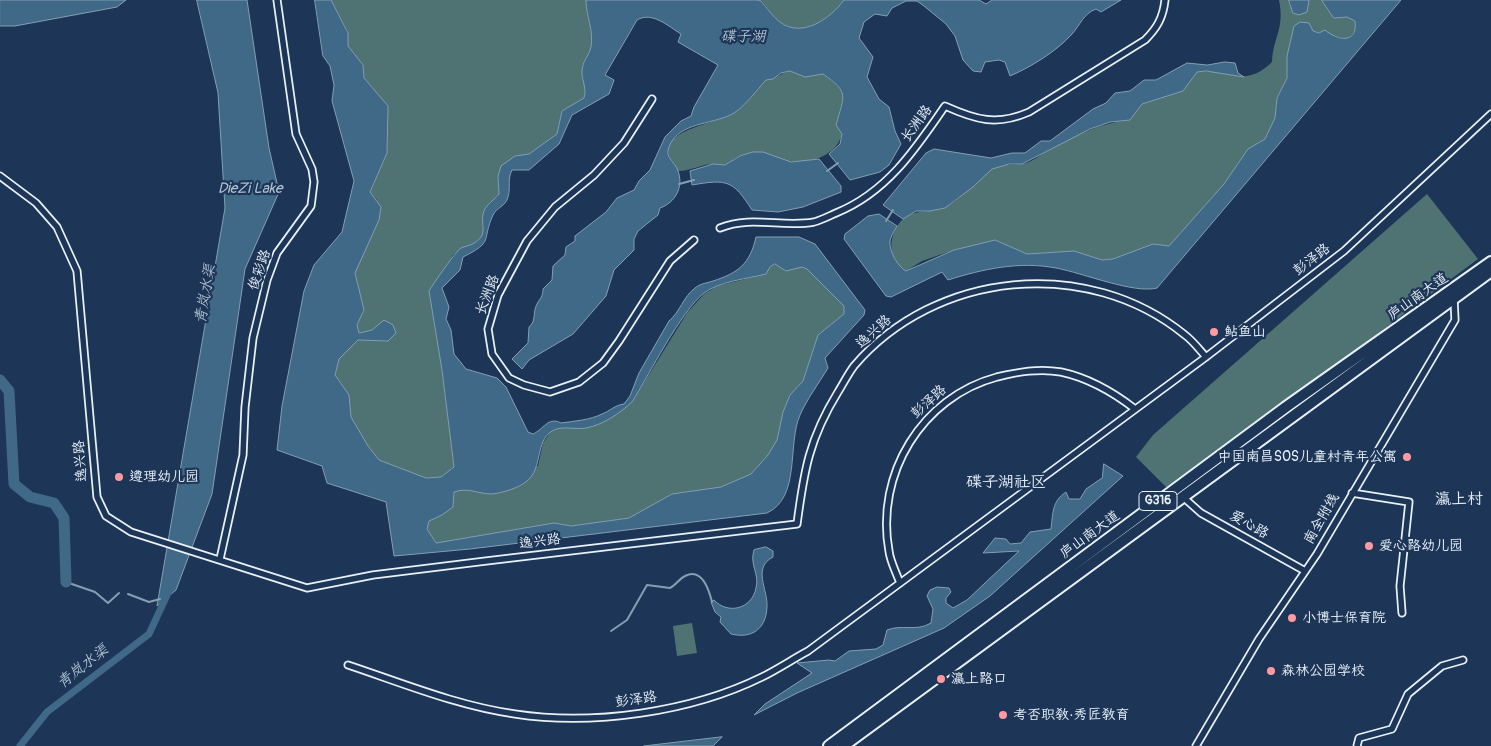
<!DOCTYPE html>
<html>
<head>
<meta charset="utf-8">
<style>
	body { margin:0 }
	canvas { display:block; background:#1d3557 }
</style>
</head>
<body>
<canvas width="1491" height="746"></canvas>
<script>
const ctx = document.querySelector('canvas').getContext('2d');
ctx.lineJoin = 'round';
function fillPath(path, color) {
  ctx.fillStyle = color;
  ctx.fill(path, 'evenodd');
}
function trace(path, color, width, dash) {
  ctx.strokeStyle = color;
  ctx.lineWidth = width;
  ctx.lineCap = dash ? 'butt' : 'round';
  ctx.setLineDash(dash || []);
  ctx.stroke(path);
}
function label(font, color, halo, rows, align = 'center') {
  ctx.font = font + ' Pangolin,"LXGW WenKai TC",sans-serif';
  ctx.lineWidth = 4.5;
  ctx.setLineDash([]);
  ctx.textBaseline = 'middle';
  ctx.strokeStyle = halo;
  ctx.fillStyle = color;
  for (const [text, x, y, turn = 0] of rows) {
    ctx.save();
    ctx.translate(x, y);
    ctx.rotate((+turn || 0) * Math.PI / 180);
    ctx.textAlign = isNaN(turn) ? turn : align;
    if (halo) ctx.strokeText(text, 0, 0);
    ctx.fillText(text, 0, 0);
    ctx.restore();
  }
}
fillPath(new Path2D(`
	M331,0H586C586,16 594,31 591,47C589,56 582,61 582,72C582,82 587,88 584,98L562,111L557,134L529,154L515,156L498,176L499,194L484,211L483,233L480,239L471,246L462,248L453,255L447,268L429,291L442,370L454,467L441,477L426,478L379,460L368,446L351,417L349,395L335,375L339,359L358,340L388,341L372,330L359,333L357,325L364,310L355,273L377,200L370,193L387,153L388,106L364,78L363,65L348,46V32Z
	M757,0H844C831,18 802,39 780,22C773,17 767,8 762,1Z
	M1279,0H1289L1290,5L1307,12L1309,0H1322L1334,18L1347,17L1355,21C1356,30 1355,34 1347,39L1313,31L1287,56V78L1277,98L1275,118L1265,139L1248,149L1224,184L1169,246L1153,244L1113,259L1102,260L1074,251L1027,254L995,240L954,250L922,261L906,271C886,260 888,233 903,219C916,208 930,214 945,207C965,198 976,178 992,169C1002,163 1012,166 1022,164C1031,163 1041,154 1049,150C1075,136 1099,123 1130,120L1142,104L1183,91L1197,72C1228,68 1245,89 1272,62C1273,37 1285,29 1279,0Z
	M790,71L805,77L823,74C850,94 844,94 836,125L842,134C837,155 810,165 789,161C777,159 752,152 740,156C735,157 731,162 727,164C722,166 717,164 712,164C699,165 691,171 678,171C644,130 710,127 733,113C745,106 756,91 766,80C775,79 781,73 790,71Z
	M1427,194L1478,259L1168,489L1136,457L1153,435Z
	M775,264L786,271L802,267L807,269L844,306V314L818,335L803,381L790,395L783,412L777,440L768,455L751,474L721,487L672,494L629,518L571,526L554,523L436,543L427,529L429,520L442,515L454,500V492L464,489L475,491L538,466L543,443L550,432L559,428H585L632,402L687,313L704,294L717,286L766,274L770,267Z
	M692,623L697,653L677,656L673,626Z`), '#4f7273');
const water = new Path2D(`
	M0,0H126L117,7L15,26H0Z
	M197,0H247L269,148L279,192L245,269L212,494L176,590L157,606L225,208L218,93Z
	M315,0H331L348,33V46L363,65L364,78L388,106L387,153L370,192L381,207L379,220L355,273L364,310L357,325L359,333L372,330L384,320L393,325L396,333L388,341L358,340L339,359L335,375L349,395L351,417L368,446L379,460L426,478L441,477L454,467L442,370L429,291C433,284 456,251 461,248C469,245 475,245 481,237C486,230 480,219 484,211C486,205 495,199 499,194L498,176L501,166L515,156L529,154L557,134L562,111L584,98C587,88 582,82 582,72C582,61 589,56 591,47C594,31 586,16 586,0H757L761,1C767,8 773,17 780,22C802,39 831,18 844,0H979L986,4L992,0H1121L1101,12L1096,9C1083,14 1081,24 1072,34C1057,51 1031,67 1010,76L1005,62L999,60L985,62L981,72L973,71L963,60L955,36L946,24L924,6L917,1H906L892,8L887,16L875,14L864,22L859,38L873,57L867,77L879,99L889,107L895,131L901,144L889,165L880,172L850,180L829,154L840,144L842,134L836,125C844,95 850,93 823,74L805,77L790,71L781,73L773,79L766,80C756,91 746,105 734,113C716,124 684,122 672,141C662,158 673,158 678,171C684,187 675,203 660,208L658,215L638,231L634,239V250L614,270L606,296L573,334L529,360L522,369L512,359L528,343L529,327C537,320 532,313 537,304C540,298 543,297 543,289L552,280L553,266L565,255L566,247L575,241V236L606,212L617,198L634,190L639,181L650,170L665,137L681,121L691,116L694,107L718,65L678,42L681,34C668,26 652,11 637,20L605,75L614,80L609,94L572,115L559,144L529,170H512C507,180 511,187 508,197C506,206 496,208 493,215C481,241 495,241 463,257L460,270L442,288L449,307L446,319L451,330L454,354L466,369L497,378L506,387L528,432L533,434C543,430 548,416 561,423C575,421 590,420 602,414C610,411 615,405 624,404L630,396L639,373L669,321C680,312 683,297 695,288C699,284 707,283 713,281C738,273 750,264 756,237H799L815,244L865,310L864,315L825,358L828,368C819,383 807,399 800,415C787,445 801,497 767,513L470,549L394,556L386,502L327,483L322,466L277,450L282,406L304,291L314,265L342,232L354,181L332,101L334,85L330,66L323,56ZM775,264L786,271L802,267L807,269L844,306V314L818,335L803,381L790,395L783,412L777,440L768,455L751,474L721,487L672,494L629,518L571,526L554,523L436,543L427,529L429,521L442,515L453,507L454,492C468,487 478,494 492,494C502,493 519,488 527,481C543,468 535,441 552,431C562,425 575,430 586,428C603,425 620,413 632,402C649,375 681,311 704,293C720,281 747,279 766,274L770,267Z
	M1289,0H1309L1307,12L1299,15L1293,13Z
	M1322,0H1401L1157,288C1134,294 1083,273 1056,268C1019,261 983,269 948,280L942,272L891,297L886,296L844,239L845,234L868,216L879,214L897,226C895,230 890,237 890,242C889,251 898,267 906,271L954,250L995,240L1027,254L1074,251L1102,260L1113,259L1153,244L1169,246L1224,184L1248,149L1265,139L1275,118L1277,98L1287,78V56L1294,26L1300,22L1309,23L1313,31L1319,33L1325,30C1338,41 1358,44 1355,21L1347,17L1334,18Z
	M1225,62L1235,63L1238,73L1244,77L1206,71L1197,72L1183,91L1142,104L1130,120L1110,122L1090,129L1022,164H1009L992,169L973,187L945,208L930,211H916L903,219L883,205L926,153L934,149L991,158L1012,153H1025L1041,141H1050L1093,109L1106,103L1115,93L1130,91L1144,80H1156L1187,63L1207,65Z
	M753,152H763L791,162L819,159L841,186V192L803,207L778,212L752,210C733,180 727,179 692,185L690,171L713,164L725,165L740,156Z
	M1104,464L1123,476L990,596L944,628L797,693L754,715L765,704L812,673L797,663L829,660L835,661L849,651L876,649L883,645L887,630C902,624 916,632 931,623L933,609L927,596L930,590L937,587L949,588L951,592L946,598V603L953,608L967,600L1019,551L983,553L995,538L1006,539L1010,544L1021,543L1030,532L1051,529C1053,513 1052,501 1066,492L1069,499H1080L1086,489L1102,478Z
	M766,547L773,551V557C752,568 768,589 767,607C766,629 752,639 731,634L720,622L721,617L715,612L711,602L714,600C728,615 752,609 756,588C760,574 749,565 754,550Z
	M722,737L713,746H644Z`);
fillPath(water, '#3f6986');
trace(water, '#839fb4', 1);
trace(new Path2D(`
	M827,171L838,163
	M679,184L694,180
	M886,221L893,210
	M66,582L95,592L108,603L119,593
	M128,594L149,602L160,599
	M611,631L627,620L647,585L670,588C676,585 679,579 685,576C702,567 709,590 712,602`), '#839fb4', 2);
trace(new Path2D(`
	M20,746L47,712L149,634L168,593`), '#3f6986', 7);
trace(new Path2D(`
	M0,380L9,391L14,484L30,497L54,503L64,518L66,582`), '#3f6986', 11);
const street = new Path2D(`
	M652,99L624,143L594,175L555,207L527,241L498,295L488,329L492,354L509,378L524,385L550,392L579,382L603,363L619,341L670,261L694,240
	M0,176L36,203L57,227L77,271L97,497L106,516L131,532L307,588L373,575L486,561L797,524C804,471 809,439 838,392C843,384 848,374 854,366C935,271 1087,255 1185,335C1193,341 1199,349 1206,357
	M720,228C751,215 783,228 814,222C822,220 829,216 836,213C886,193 915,150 945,106C976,120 997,126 1029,112L1145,40C1157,28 1163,18 1165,0
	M1352,493L1409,502L1400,586L1402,613
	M1183,497L1201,513L1305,571
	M220,559L243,455L245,407L253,338L267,280L277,253L311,206L314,182L312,169L296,134L277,0
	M900,583C896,572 890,561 889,551C875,474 922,397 997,377C1018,372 1039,368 1061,372C1089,378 1113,392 1135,409
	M348,665C402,683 458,706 515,714C593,726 691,712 762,677C778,669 793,659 808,651L1206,357L1344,251L1491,114
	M1196,746L1259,639L1317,554L1455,320L1454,299
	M1357,746L1359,738L1392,729L1408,694L1442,666L1463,660`);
const highway = new Path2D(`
	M829,746L1286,407L1491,262
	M843,746L1491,271`);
trace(street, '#e8f1f8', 9);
trace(highway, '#e8f1f8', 14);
trace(street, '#1d3557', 5.5);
trace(highway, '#1d3557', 10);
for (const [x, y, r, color] of [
	[1214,332,5,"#ff9aa2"],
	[1407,457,5,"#ff9aa2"],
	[119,477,5,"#ff9aa2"],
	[1369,546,5,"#ff9aa2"],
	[1292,618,5,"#ff9aa2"],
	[1271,671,5,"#ff9aa2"],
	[941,679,5,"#ff9aa2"],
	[1003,715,5,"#ff9aa2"]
]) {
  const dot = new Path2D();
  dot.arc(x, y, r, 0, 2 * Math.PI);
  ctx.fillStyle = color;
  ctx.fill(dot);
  trace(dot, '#1d3557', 2);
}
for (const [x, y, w] of [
	[1158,501,38]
]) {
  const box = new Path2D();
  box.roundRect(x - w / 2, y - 9.5, w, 19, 4);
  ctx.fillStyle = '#1d3557';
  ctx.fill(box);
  trace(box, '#e8f1f8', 1);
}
label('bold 12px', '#e8f1f8', null, [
	["G316",1158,501]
]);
label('14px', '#e8f1f8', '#1d3557', [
	["长洲路",917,124,-54],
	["彭泽路",1312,260,-38],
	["俊彩路",260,270,-71],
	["长洲路",488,295,-69],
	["庐山南大道",1418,297,-35],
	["逸兴路",874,332,-42],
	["彭泽路",929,402,-42],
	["逸兴路",81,461,-95],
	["南全附线",1322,519,-60],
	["爱心路",1249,525,30],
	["庐山南大道",1090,535,-36],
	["逸兴路",540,542,-7],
	["彭泽路",636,700,-8]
]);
label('14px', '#e8f1f8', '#1d3557', [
	["鲇鱼山",1224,332],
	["中国南昌SOS儿童村青年公寓",1397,457,"right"],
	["遵理幼儿园",129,477],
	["爱心路幼儿园",1379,546],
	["小博士保育院",1302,618],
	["森林公园学校",1281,671],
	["瀛上路口",951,679],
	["考否职教·秀匠教育",1013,715]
], 'left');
label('italic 15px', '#adc1d0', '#1d3557', [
	["碟子湖",743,37],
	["DieZi Lake",250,189],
	["青岚水渠",206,294,-80],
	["青岚水渠",83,667,-38]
]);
label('16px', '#e8f1f8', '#1d3557', [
	["碟子湖社区",1006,483],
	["瀛上村",1459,500]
]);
</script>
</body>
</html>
